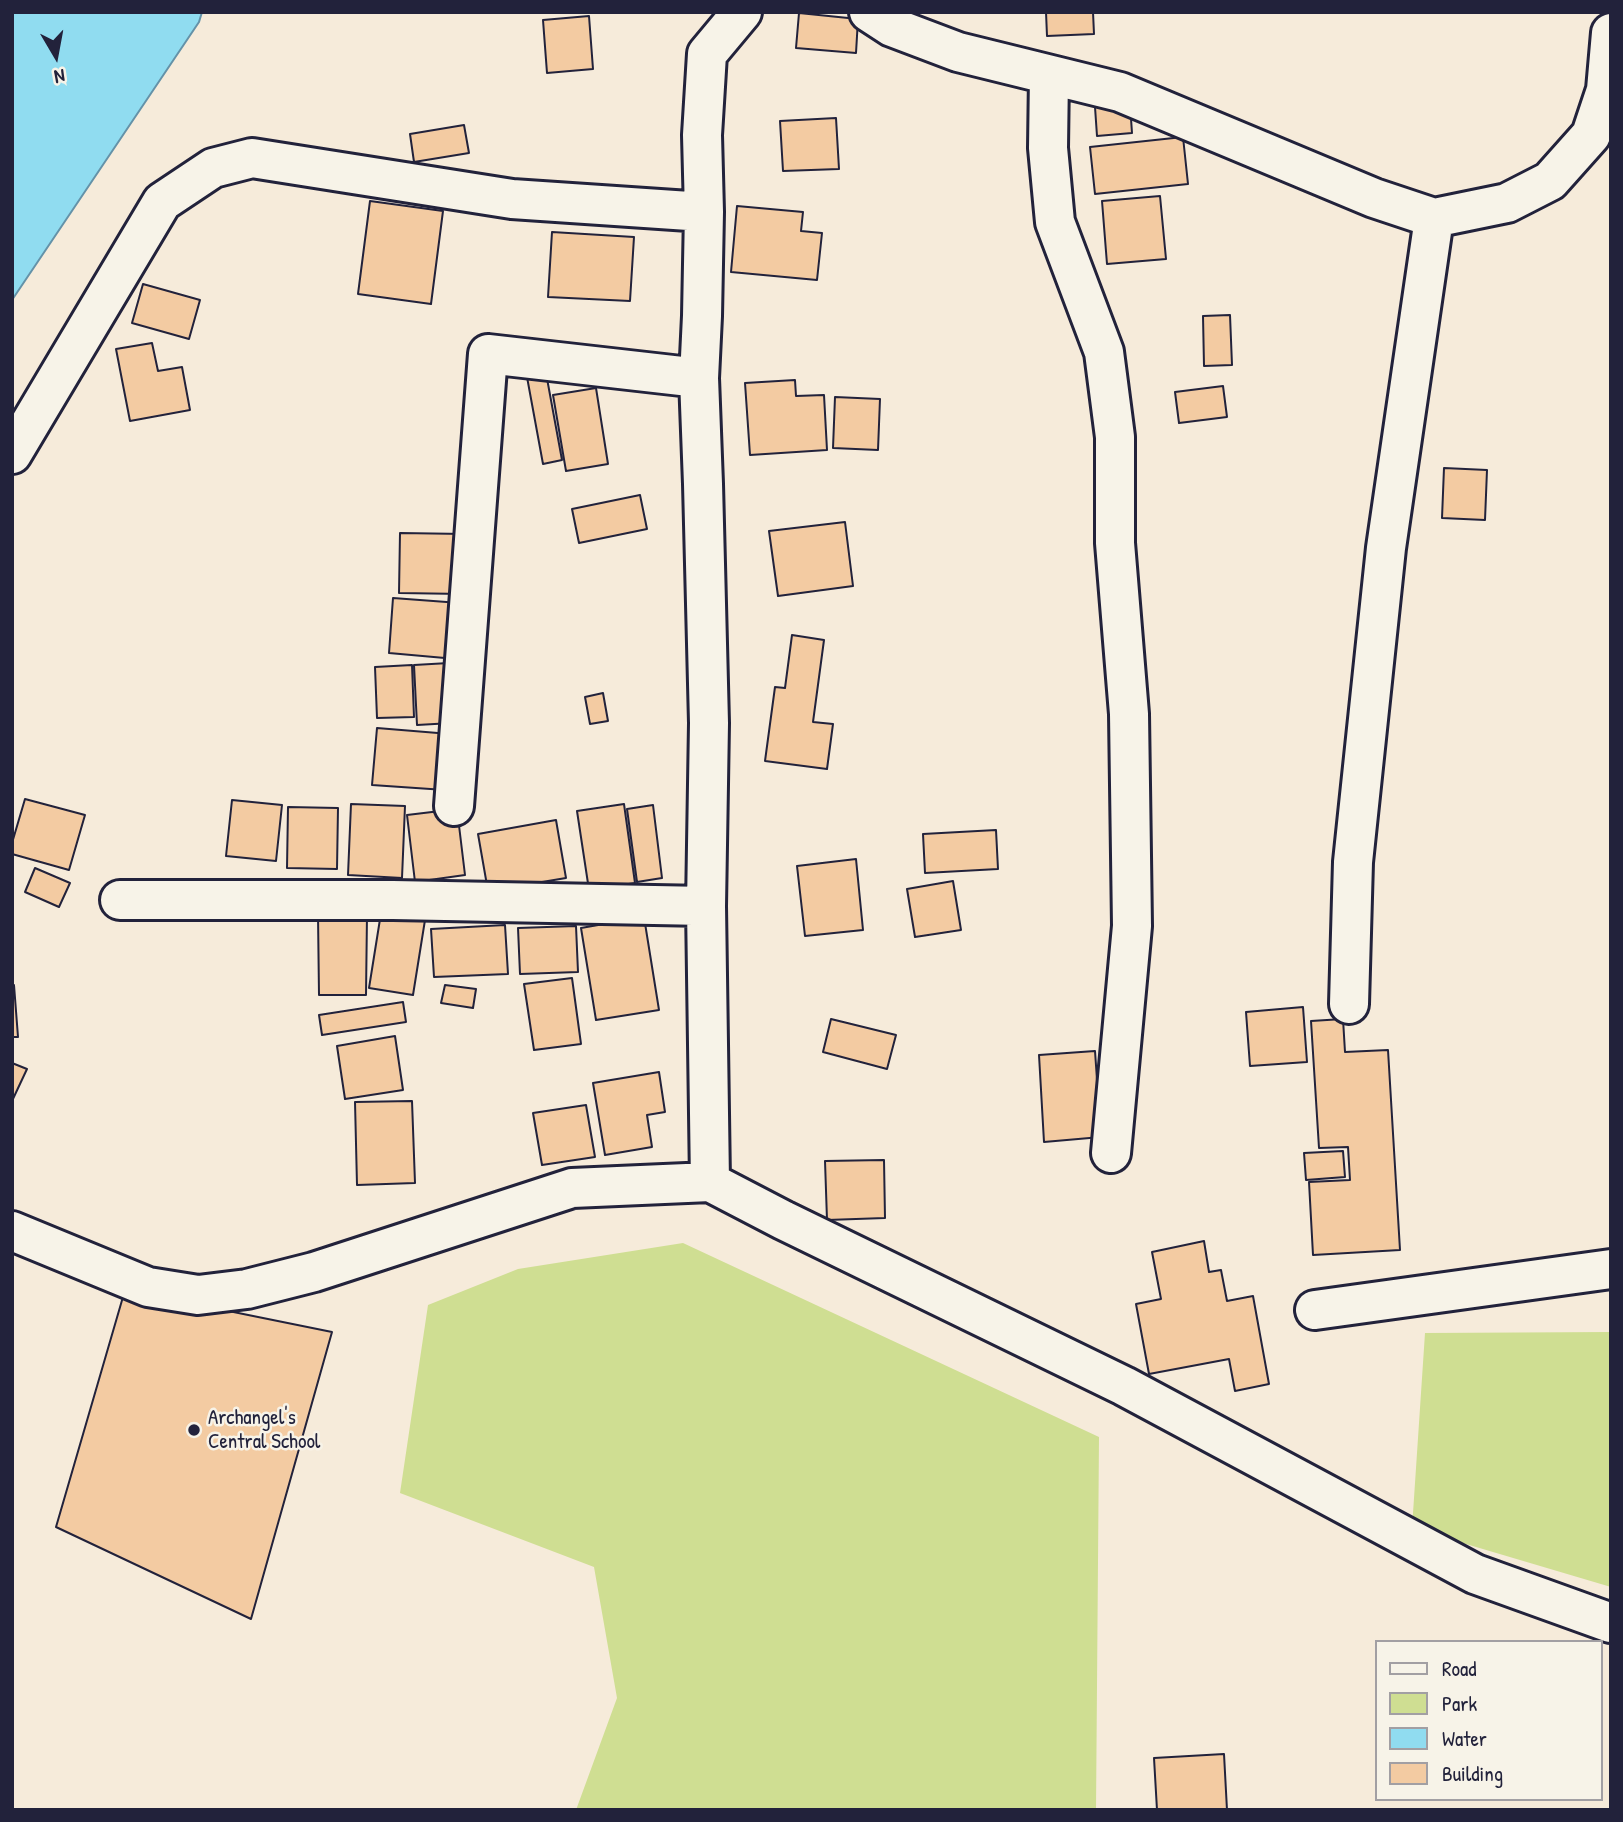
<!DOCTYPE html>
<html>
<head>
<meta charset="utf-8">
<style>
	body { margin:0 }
	#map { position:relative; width:1623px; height:1822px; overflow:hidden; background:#f6ebda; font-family:"Patrick Hand",sans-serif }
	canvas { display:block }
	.frame { position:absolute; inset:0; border:14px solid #22223b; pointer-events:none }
	.legend { position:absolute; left:1375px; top:1640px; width:228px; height:161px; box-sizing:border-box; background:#f7f3e8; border:2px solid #a29fa3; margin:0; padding:9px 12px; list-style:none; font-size:21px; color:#22223b }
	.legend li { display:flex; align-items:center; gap:14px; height:35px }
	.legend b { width:35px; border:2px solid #a29fa3 }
	.north { position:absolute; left:21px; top:21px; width:70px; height:70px; -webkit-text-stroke:5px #f7f3e8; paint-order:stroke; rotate:170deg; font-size:19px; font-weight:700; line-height:28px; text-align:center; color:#22223b }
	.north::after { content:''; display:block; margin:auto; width:24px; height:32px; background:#22223b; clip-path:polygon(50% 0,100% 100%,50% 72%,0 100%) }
</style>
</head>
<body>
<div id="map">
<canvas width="1623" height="1822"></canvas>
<div class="frame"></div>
<ul class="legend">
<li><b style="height:9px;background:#f7f3e8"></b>Road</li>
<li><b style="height:19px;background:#cfde92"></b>Park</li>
<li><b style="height:19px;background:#90dcf0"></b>Water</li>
<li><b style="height:19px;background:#f3cba2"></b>Building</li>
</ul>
<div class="north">N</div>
</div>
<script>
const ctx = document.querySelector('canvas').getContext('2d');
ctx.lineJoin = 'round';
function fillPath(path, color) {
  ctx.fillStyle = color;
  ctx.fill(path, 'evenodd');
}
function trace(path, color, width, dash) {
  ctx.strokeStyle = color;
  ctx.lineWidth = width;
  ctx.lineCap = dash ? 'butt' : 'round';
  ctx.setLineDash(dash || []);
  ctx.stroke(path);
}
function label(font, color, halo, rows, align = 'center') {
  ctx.font = font + ' "Patrick Hand",sans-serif';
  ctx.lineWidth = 5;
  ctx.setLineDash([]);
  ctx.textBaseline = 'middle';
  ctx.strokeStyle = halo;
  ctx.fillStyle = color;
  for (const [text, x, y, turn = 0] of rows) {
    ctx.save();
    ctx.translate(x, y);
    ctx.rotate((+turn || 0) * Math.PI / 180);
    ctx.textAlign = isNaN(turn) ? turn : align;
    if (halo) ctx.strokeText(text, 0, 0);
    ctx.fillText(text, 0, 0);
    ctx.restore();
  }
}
fillPath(new Path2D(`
	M683,1243L1099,1437L1096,1810H576L617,1698L594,1567L400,1493L428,1305L518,1269Z
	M1611,1332V1587L1412,1528L1425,1333Z`), '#cfde92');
const water = new Path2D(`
	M12,12H202L199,22L12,300Z`);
fillPath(water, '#90dcf0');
trace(water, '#6492a8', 2);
const building = new Path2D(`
	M1046,12H1093L1094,34L1047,36Z
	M799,13L858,19L856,53L796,48Z
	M589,16L593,69L547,73L543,20Z
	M1130,104L1132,133L1097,136L1095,107Z
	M836,118L839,169L783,171L780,121Z
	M464,125L469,153L414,162L410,134Z
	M1183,137L1188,184L1095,194L1090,147Z
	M1160,196L1166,259L1107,264L1102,201Z
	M370,201L443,211L431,304L358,294Z
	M737,206L803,212L801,231L822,233L817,280L731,272Z
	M552,232L634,237L630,301L548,297Z
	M143,284L200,300L189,339L132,323Z
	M1230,315L1232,365L1204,366L1203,316Z
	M152,343L158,371L182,367L190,410L130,421L116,349Z
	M546,373L562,460L543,464L527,377Z
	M795,380L796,396L824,395L827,450L750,455L745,383Z
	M1223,386L1227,417L1179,423L1175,392Z
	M596,388L608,464L566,471L553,395Z
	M835,397L880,399L878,450L833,448Z
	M1444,468L1487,470L1485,520L1442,518Z
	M640,495L647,529L579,543L572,509Z
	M845,522L853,586L778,596L769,531Z
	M400,533L465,534L464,594L399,593Z
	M393,598L460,603L456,659L389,653Z
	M792,635L824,640L813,722L833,724L827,769L765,761L775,687L785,688Z
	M449,663L452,723L417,725L414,665Z
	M412,665L414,717L377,718L375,667Z
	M603,693L608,721L590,724L585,697Z
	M377,728L450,734L445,790L372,785Z
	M25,799L85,815L69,870L12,854V843Z
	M232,800L282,805L276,861L226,856Z
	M351,804L405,806L402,878L348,875Z
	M624,804L635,883L589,890L577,811Z
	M653,805L662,878L637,882L627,809Z
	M288,807L338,808L337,869L287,868Z
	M457,809L465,875L415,882L407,815Z
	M556,820L566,878L488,891L478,834Z
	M996,830L998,869L925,873L923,834Z
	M856,859L863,930L805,936L797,866Z
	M35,868L70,883L59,907L25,892Z
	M953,881L961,930L915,937L907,889Z
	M381,913L425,920L413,995L369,988Z
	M318,915H367L366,995H319Z
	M644,917L659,1010L596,1020L581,928Z
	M505,925L508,974L434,977L431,929Z
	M576,926L578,972L520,974L518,928Z
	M572,978L581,1044L534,1050L524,984Z
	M12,985H14L18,1037H12Z
	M445,985L476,989L473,1008L441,1003Z
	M403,1002L406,1022L322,1035L319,1015Z
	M1303,1007L1307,1062L1250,1066L1246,1012Z
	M831,1019L896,1035L887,1069L823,1052Z
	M1343,1019L1345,1052L1388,1050L1400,1250L1313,1255L1309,1182L1350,1180L1348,1147L1319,1148L1311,1021Z
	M395,1036L403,1090L345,1099L337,1046Z
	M1095,1051L1101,1137L1044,1142L1039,1055Z
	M12,1063L27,1069L12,1101Z
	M659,1072L665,1112L647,1115L652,1147L605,1155L593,1083Z
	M412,1101L415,1183L357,1185L355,1102Z
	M586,1105L595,1157L542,1165L533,1113Z
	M1343,1151L1345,1177L1306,1180L1304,1153Z
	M884,1160L885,1218L827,1220L825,1161Z
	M1204,1241L1209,1272L1221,1270L1227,1301L1253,1296L1269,1384L1235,1391L1229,1359L1149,1374L1136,1304L1161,1299L1152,1252Z
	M125,1290L332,1332L251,1619L56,1527Z
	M1224,1754L1227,1810H1157L1154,1758Z`);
fillPath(building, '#f3cba2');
trace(building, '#22223b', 2);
const minor = new Path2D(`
	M742,12L707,54L702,135L704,212L702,316L699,378L703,484L709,723L706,906L710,1182L783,1220L1124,1386L1475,1574L1611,1623
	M869,12L892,27L958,52L1120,92L1374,198L1434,218L1507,203L1550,181L1591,135L1606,90L1611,33
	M1049,75L1048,148L1055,222L1104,352L1115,437V543L1129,714L1132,926L1111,1153
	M12,454L162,202L213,168L252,158L512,199L704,212
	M454,806L488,354L699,378
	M120,900H393L706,906
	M1349,1004L1353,862L1386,548L1434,218
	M12,1231L148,1287L198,1295L247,1289L314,1272L572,1188L710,1182
	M1315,1310L1611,1269`);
trace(minor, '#22223b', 44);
trace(minor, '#f7f3e8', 38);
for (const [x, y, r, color] of [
	[194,1430,7,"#22223b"]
]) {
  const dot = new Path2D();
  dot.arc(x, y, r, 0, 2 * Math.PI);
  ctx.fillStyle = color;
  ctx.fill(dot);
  trace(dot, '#f7f3e8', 2.5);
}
label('21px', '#22223b', '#f7f3e8', [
	["Archangel's",208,1418],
	["Central School",208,1442]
], 'left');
</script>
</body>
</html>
